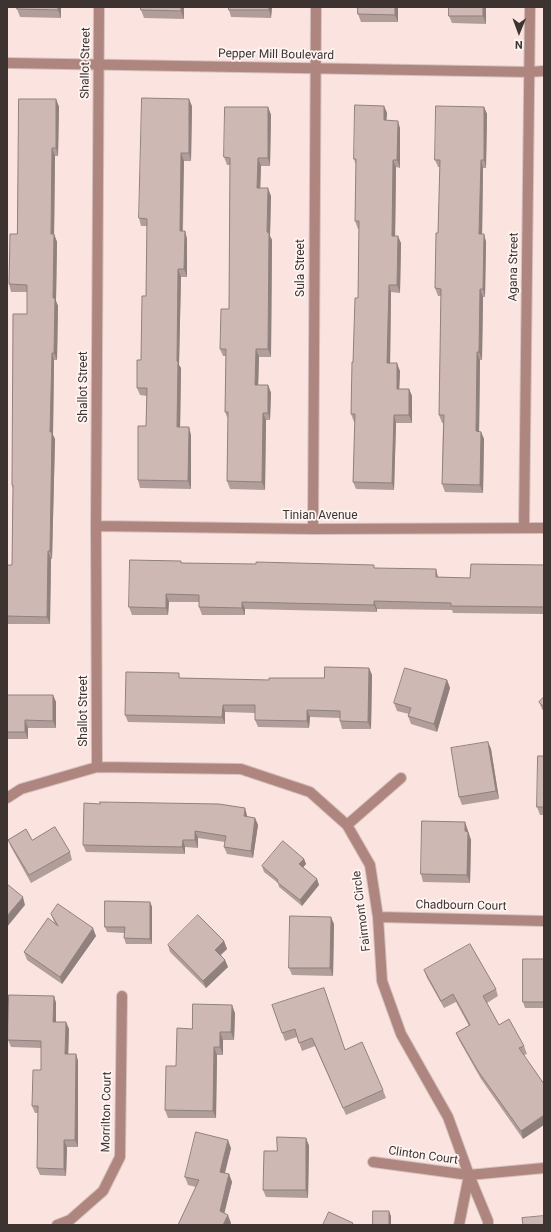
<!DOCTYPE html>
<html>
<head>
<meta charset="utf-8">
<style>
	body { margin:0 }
	#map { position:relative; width:551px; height:1232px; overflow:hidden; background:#fbe4e0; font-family:Roboto,sans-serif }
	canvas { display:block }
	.frame { position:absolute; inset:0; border:8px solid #3d3432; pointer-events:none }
	.north { position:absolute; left:499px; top:12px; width:40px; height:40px; -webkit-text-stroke:3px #fef5f3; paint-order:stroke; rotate:181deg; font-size:11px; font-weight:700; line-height:16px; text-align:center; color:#3d3432 }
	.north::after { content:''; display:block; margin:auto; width:14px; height:18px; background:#3d3432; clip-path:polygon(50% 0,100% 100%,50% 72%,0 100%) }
</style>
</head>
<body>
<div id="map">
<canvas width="551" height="1232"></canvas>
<div class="frame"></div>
<div class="north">N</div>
</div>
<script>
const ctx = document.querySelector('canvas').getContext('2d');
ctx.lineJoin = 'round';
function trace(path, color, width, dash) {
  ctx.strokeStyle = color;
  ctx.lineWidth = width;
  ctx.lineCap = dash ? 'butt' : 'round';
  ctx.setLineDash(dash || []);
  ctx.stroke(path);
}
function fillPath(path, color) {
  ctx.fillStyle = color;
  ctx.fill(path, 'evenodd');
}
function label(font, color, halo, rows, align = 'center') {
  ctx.font = font + ' Roboto,sans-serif';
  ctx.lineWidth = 3.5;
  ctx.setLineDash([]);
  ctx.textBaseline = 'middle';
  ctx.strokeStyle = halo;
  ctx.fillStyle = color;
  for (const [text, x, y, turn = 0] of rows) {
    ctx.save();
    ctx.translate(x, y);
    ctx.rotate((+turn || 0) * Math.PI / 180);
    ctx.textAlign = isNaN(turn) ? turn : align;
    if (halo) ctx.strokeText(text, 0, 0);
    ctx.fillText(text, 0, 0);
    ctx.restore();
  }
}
const minor = new Path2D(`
	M7,63L529,72L544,71
	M96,526L313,529L544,528
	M524,528L530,7
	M313,529L316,7
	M97,767L96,526L99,7
	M7,798L21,789L97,767L241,769L310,792L347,825L370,865L378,917L382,981L401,1034L448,1117L469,1175L488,1221V1225
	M347,825L401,778
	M378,917L544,921
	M373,1162L469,1175L544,1168
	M57,1225L70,1220L103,1191L120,1157L122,996
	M459,1225L469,1175`);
trace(minor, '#d5c1bd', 12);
trace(minor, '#ae867f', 10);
fillPath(new Path2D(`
	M17,7H61V18L20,17L17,9Z
	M184,7V19L144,18L141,10Z
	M272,7L271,18L231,17L229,10Z
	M358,7H398V22H361L358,14Z
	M449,7H486V24L452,23L449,16Z
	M56,99L59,107L58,156H55L54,234L57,242L56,301L58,306L57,360H54L53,435L55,439L52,559H51L50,624H7V565H12L13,489L12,485L27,314V292H11L9,284L17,234Z
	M192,106L191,161H184L183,231H185L187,239V277H181L179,365L181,368L180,427L191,435V489L140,488L138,480L146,426L147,396L140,395L137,388L141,360L146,296L147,226H141L139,218Z
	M384,106L387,113L386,120L400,128V168L396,167L395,236L401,243L400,293L391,292L390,363L400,371L399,389H409L412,396V423H396L394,490L356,489L353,482L355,422H354L351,414L353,362L358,298L359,229H358L355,221L356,165L354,159Z
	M268,107L271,115L270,166H261L260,188L271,196L270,236L272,240L271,357H259L258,385H268L271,393L270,420H266L265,490L230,489L227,481L228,419L225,412L226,356H223L220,349L229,309L230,165H227L224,157Z
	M484,107L487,114L486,168H483L482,234H484L486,242L485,297H483L482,360H480L479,431L481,432L484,439L483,493L445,492L442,484L443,423H442L439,415L441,296H438L435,288L438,233L440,167H438L435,160Z
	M181,561V563L376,568L438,577L470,578L544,565V614L453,613L452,610L377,609V612L245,609V615H202L199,607V602H169L168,615H132L129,607Z
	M369,668L372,675L371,729H342L340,721V718L310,717L309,728L258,727L255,720V713L225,712V724L128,722L125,715L181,678L269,680L324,678Z
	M447,680L450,688L437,732L411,724L408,716L409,714L397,711L394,703Z
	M7,695H53L56,702V728H28V739H7Z
	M544,697V712L542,709L539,702Z
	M488,742L491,749L499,799L462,805L459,797Z
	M544,756V815H540L537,807Z
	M247,815V817L255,818L258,825L253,858L227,854L224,847L225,842L198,838V848L185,847V854L86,852L83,845Z
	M465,822L471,840L470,883L423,882L421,874Z
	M8,840L70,852L72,860L31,883L11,847Z
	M304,859L306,864L303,867L317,879L319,885L302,906L279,887L278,883L264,872L262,866Z
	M150,902L152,907V944H126L124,938V933L107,932L105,927Z
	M51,914L96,936L62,984L27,960L24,952L55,924Z
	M334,924L333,976L292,975L289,968Z
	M224,941L227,949L221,955L225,960L228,967L206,988L170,952L168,945Z
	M544,959V1008H525L523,1002Z
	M424,970L496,989L498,996L487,1003L499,1025L524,1046L527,1054L524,1055L523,1139L481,1079L459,1040L456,1033L469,1026L456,1002L444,1008L427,978Z
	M54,996L56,1003V1022H66L69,1029L68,1054H76L78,1061V1147H67L66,1176L40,1175L37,1168L38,1113H35L32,1106L41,1070V1048L11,1047L8,1040Z
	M272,1005L345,1050L383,1090L386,1098L346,1115L315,1046L302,1051L297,1037L285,1041Z
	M235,1013L234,1040H223V1055H217L216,1118H168L165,1110L192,1029Z
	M306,1138L309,1146L308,1198L266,1197L263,1190L277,1151Z
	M231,1148L225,1173L229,1174L232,1182L224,1213L231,1223L230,1225H178L196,1187L188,1185L185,1177Z`), '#b19e9b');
fillPath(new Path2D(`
	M58,7H61V18L58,10Z
	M181,7H184V19L181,11Z
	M269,7H272L271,18L269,10Z
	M395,7H398V22L395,15Z
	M483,7H486V24L483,16Z
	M56,99L59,107L58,156L56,148Z
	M189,99L192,106L191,161L189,153Z
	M384,106L387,113L386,128L384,120Z
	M268,107L271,115L270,166L268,158Z
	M484,107L487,114L486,168L484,160Z
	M398,121L400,128V168L397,160Z
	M52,148L55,156L54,242L51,234Z
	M181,153L184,161L182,239L180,231Z
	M258,158L261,166L260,196L257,188Z
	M393,160L396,167L395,243L392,236Z
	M481,160L483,168L482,242L479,234Z
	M268,188L271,196L270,236L272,240L271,357L268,349L267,232Z
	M185,231L187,239V277L184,269Z
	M54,234L57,242L56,301L58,306L57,360L54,353L53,298Z
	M484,234L486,242L485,297L483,289Z
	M398,236L401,243L400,293L397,285Z
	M178,269L181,277L179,365L181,368L180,434L177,427V361Z
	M389,285L391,292L390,370L387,363Z
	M480,289L483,297L482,360L479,352Z
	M256,349L259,357L258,392L255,385Z
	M477,352L480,360L479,439L476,431Z
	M52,353L54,360L53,435L55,439L52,559L50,551V432Z
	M397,363L400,371L399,396L397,389Z
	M268,385L271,393L270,420L268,413Z
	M409,389L412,396V423L409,415Z
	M263,413L266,420L265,490L262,482Z
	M394,415L396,423L394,490L392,483Z
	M189,427L191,435V489L188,481Z
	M481,432L484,439L483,493L480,485Z
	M48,551L51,559L50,624L47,617Z
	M436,569L438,577V585L436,577Z
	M166,594L169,602L168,615L166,608Z
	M374,601L377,609V612L374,605Z
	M242,602L245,609V615L242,608Z
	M369,668L372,675L371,729L368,722Z
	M447,680L450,688L437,732L434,724Z
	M53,695L56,702V728L53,721Z
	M223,705L225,712V724L222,717Z
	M307,710L310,717L309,728L307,721Z
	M25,720L28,728V739L25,732Z
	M488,742L491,749L499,799L496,791Z
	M245,808L247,815L246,823L244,816Z
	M255,818L258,825L253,858L251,851Z
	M465,822L471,840L470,883L467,875Z
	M195,831L198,838V848L195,840Z
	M183,840L185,847V854L182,847Z
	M304,859L306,864L301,870L299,864Z
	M317,879L319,885L302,906L300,900Z
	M23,897L25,905L7,927V916Z
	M150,902L152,907V944L150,939Z
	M331,917L334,924L333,976L330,968Z
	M93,928L96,936L62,984L60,977Z
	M224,941L227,949L218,957L215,950Z
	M225,960L228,967L206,988L203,981Z
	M54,996L56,1003V1029L53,1022Z
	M232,1005L235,1013L234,1040L231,1032Z
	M66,1022L69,1029L68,1061L65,1054Z
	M220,1032L223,1040V1055L220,1047Z
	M214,1047L217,1055L216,1118L213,1111Z
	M76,1054L78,1061V1147L75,1140Z
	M544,1115V1125L523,1139L521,1131Z
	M306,1138L309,1146L308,1198L306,1190Z
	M64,1140L67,1147L66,1176L64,1169Z
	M228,1140L231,1148L223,1180L220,1172Z
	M229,1174L232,1182L223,1219L220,1211Z
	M389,1211L391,1216V1225H389Z
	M228,1215L231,1223L230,1225H223Z`), '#90817e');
const building = new Path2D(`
	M17,7H58V10L17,9Z
	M141,7H181V11L141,10Z
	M229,7H269V10H229Z
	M358,7H395V15L358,14Z
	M449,7H483V16H449Z
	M142,98L189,99V153H181L180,231H185L184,269H178L177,361H178L177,427H189L188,481L138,480V426H146L147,388H137V360H141L142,296H146L147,219L139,218Z
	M19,99H56V148H52L51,234H54L53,298H55L54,353H52L50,432H52L50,551H48L47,617L7,616V565H12L13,485H12L13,314H27V285L9,284L10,234H17Z
	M355,105L384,106V120L398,121L397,160H393L392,236H398L397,285H389L387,363H397V389H409V415H394L392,483L353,482L355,414H351L352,362H353L355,298H358L359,221H355L356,159H354Z
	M436,106L484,107V160H481L479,234H484L483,289H480L479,352H477L476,431L481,432L480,485L442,484L444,415H439L441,289L435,288L436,233H438L440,160H435Z
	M225,107H268V158H258L257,188H268L267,232L269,233L268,349H256L255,385H268V413H263L262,482L227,481L228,412H225L226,349H220L221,309H229L230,158L224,157Z
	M130,560L181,561V563L256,564V562L374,565V568L436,569V577L470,578L471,564L544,565V607L451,606V603L374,601V605L242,602V608L199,607V595L166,594V608L129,607Z
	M325,667L369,668L368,722L340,721V711L307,710V721L255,720V705H223L222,717L125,715L126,672L179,673V678L269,680V678H324Z
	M405,668L447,680L434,724L408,716L411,708L394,703Z
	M7,695H53V721L25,720V732H7Z
	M544,697V707L539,702Z
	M488,742L496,791L459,797L451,748Z
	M538,756H544V807H537Z
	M100,802L219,804L245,808L244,816L255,818L251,851L224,847L226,836L195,831V840H183L182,847L83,845L84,803L100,804Z
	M422,821L465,822V831L468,832L467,875L421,874Z
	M55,827L70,852L29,875L8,840L26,829L32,840Z
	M283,841L304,859L299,864L317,879L300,900L277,882L278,880L262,866Z
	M7,884L23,897L7,916Z
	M105,901L150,902V939L124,938L125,927H105Z
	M58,904L93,928L60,977L24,952L48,918L58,926L51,914Z
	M198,915L224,941L215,950L225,960L203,981L168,945Z
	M290,916L331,917L330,968H289Z
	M470,944L496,989L483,996L499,1025L509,1019L524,1046L519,1048L544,1084V1115L521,1131L478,1071L456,1033L470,1025L453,994L441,1001L424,970Z
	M523,959H544V1002H523Z
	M324,988L345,1050L362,1042L383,1090L343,1108L312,1038L299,1043L295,1029L282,1033L272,1005Z
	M9,995L54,996L53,1022H66L65,1054H76L75,1140H64V1169L37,1168L38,1106H32L33,1070H41V1041L8,1040Z
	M193,1004L232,1005L231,1032H220V1047H214L213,1111L165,1110L166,1066H176L177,1028L192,1029Z
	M196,1132L228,1140L220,1172L229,1174L220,1211L228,1215L223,1225H178L199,1180L185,1177Z
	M277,1137L306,1138V1190H263L264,1151H277Z
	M373,1211H389V1225H373Z
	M329,1212L353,1223L352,1225H323Z
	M544,1216V1225H523L522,1218Z`);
fillPath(building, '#ceb8b4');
trace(building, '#90817e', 1);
label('12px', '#3d3432', '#fef5f3', [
	["Pepper Mill Boulevard",276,55,1],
	["Shallot Street",86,63,-89],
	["Agana Street",514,267,-89],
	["Sula Street",301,268,-90],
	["Shallot Street",84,387,-90],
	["Tinian Avenue",320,516],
	["Shallot Street",84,711,-90],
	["Chadbourn Court",461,906,1],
	["Fairmont Circle",362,911,-97],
	["Morrilton Court",107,1112,-89],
	["Clinton Court",423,1156,8]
]);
</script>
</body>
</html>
